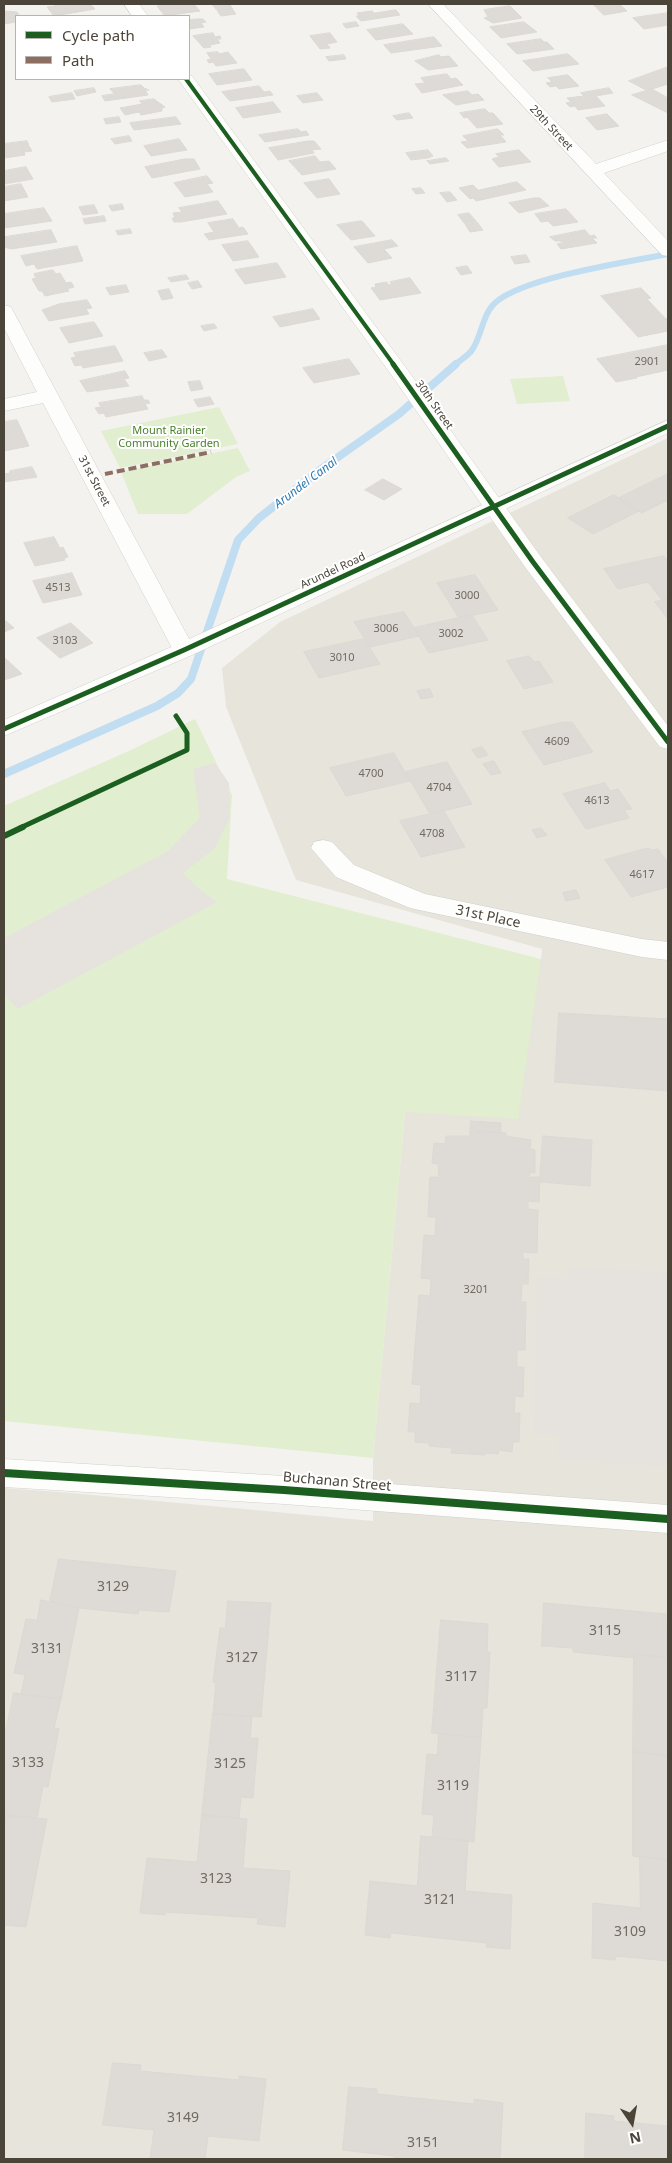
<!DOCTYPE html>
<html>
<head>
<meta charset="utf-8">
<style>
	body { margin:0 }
	#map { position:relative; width:672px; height:2163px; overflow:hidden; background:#f4f2ee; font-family:"Noto Sans",sans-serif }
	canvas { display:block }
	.frame { position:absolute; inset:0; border:5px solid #4b4439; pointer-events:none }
	.legend { position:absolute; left:15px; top:15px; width:175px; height:65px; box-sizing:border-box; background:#fff; border:1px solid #b7b4b0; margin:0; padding:6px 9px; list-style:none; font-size:15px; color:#4b4439 }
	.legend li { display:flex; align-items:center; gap:10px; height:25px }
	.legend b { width:25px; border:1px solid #b7b4b0 }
	.north { position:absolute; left:607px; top:2098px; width:50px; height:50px; -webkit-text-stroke:4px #fff; paint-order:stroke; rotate:168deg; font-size:14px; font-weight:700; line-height:20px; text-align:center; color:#4b4439 }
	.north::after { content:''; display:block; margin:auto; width:18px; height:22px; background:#4b4439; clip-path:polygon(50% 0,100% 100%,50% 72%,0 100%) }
</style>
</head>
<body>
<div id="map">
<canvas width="672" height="2163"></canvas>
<div class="frame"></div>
<ul class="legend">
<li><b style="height:6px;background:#1b5e20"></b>Cycle path</li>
<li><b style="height:6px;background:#8d6e63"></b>Path</li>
</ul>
<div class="north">N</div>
</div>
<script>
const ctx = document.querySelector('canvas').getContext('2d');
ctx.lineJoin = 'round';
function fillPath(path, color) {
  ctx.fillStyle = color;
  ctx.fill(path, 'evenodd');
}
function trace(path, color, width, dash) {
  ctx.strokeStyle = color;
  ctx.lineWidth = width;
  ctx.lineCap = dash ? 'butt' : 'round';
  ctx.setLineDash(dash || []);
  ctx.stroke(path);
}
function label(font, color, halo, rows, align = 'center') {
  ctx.font = font + ' "Noto Sans",sans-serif';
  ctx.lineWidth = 4;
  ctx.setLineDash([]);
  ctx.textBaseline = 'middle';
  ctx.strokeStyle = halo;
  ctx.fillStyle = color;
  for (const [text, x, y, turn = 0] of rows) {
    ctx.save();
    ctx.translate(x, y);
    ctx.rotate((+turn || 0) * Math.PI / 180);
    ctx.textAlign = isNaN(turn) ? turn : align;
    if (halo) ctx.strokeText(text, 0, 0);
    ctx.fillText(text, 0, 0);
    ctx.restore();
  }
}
fillPath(new Path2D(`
	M668,438V2159H4V1488L71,1493L373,1521V1458L405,1112L541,959L542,949L296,880L226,707L222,668L280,622Z`), '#e7e4dc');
fillPath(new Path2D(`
	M563,376L570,401L517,404L510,379Z
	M219,407L238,444L120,468L101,431Z
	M238,448L250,471L236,477L187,514H138L121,472Z
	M195,719L232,795L227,879L541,959L518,1119L405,1112L373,1458L4,1421V806L131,750Z`), '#e1eecf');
fillPath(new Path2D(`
	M215,763L229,783L230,803L229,820L214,849L183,873L201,891L217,902L18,1009L4,994V938L168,851L200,818L193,769Z
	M568,1267L668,1272V1467L559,1460V1435L534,1434L537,1277L568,1279Z`), '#e6e3df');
trace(new Path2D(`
	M455,365C460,360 468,356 472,350C482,336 482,314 496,302C526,277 627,262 668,254`), '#c0ddf1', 6);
trace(new Path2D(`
	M4,774L157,706L178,693L191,679L238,540L259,518L324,467L399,414L456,364`), '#c0ddf1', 8);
const building = new Path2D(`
	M54,4H90L95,9L54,16L47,7L55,6Z
	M194,4L200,11L171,15H164L157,6L169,4Z
	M212,4H229L233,9L218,11Z
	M593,4H619L627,11L604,15Z
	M510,6L522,18L493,23L484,18L488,17L484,10Z
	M233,10L236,14L221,16L218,12Z
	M396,10L400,15L361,21L356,16H359L357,13L372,11L374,13Z
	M4,11L17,12L20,16H16V22L4,24Z
	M668,13V25L644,29L633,18Z
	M197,19H203L206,22L201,23L204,27L189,29V20Z
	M356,22L359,26L346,28L343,24Z
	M524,22L537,32L501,38L490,27Z
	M403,24L413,34L376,40L367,30Z
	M213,33L215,37L220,36L221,39H217L220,43L210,45L211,47L204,48L193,36Z
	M330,33L337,42L327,44L330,48L320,49L310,36Z
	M434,37L442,46L391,53L384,45Z
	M541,39L544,42H547L554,49L517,54L507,44Z
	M218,52L219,54L228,52L237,63L216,66L213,62L209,63L207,60L211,59L207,53Z
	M568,54L579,64L533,71L523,61Z
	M344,55L346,59L329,61L326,57Z
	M439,55L441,57L449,56L458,66L428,70L415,61Z
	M668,67V84L652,89L646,90L629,81Z
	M244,69L252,80L217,85L209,74Z
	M447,74L451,79L456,78L463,85L422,93L415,84L425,83L421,78Z
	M568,75L579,86L559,89L556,86L550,87L546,83L552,82L548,78Z
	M141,85L144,88L149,90H145L148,95L119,99L110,89Z
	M259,86L264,92L270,91L273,95L230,101L222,92Z
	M94,88L96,92L77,96L74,91Z
	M609,88L613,93L596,96L605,106L578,110L575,106L570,107L566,103L571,102L567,98L584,96L581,93Z
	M652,89L668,98V113L632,95Z
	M468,91L472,95L478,94L484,100L456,105L443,95Z
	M72,93L75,99L52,102L49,97Z
	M317,93L323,100L303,103L297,96Z
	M115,94L119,99L105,101L102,96Z
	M154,99L165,107L162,108V111L141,115L139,112L125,115L120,108L142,104L140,101Z
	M273,102L281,112L243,118L236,108Z
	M485,109L489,113H493L503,124L477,128L467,117L464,118L460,113Z
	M409,113L413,118L397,120L393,116Z
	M607,114L619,126L597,130L586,118Z
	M119,117L121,122L106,124L104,119Z
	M176,117L181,124L134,130L130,123Z
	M298,129L301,132L306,131L309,135L265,142L259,135Z
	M498,129L504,135H500L506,142L467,148L461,142L468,141L463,136Z
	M129,136L132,141L115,144L111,139Z
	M179,139L187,150L151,156L144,146Z
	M27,141L29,145L20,147L29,146L32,151L24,152L25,155L4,158V144Z
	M308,141H314L321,149L312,150L314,153L278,160L269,148Z
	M428,150L433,156L428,158L411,160L406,153Z
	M519,150L531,162L499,167L492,159L499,157L496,154Z
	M315,156L320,162L329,161L336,169L302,175L289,161Z
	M446,158L449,161L430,164L427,161Z
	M185,159H194L200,169L152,178L145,167Z
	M26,167L33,179L4,184V171Z
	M207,176L213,183L207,184L213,192L185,197L174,183Z
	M329,179L340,194L317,198L304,183Z
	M517,182L526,190L476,201L473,198L470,199L459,188L473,185L478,190Z
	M21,184L28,197L4,201V187Z
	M421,188L425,193L416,194L412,189Z
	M450,192L457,200L447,202L440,193Z
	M534,198H540L549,206L519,213L509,203Z
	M218,201L227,214L181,222H174L172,218H175L173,213L182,212L179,208Z
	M122,204L124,209L112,211L109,206Z
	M94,205L98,213L83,215L79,207Z
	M44,208L52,221L4,228V214Z
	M566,209L578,222L553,226L548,221L541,222L535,214Z
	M469,213L476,221L464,223L458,215Z
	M104,216L106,221L85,224L83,219Z
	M233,219L239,228L243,227L248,234L209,240L204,234L214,232L208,223Z
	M362,221L375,236L351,240L337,225Z
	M477,222L483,230L470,232L465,224Z
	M130,229L132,233L118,235L116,231Z
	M51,230L57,242L11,249L4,247L5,237Z
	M585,230L590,236L594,235L597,238H592L597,243L561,249L557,244L563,243L560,241H555L550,237Z
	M392,240L398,246L384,249L392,258L368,263L354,247Z
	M248,241L259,257L233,261L222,245Z
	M77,246L83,261L37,269L34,264L26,266L21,256Z
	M526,255L530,262L515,264L511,257Z
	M277,263L286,277L245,284L235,270Z
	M467,266L472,273L461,275L456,268Z
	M53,270L56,274L60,273L66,283L71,282L74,287L67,289L69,291L45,296L42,291H39L32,279L36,278L34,274Z
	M186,275L189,279L171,282L168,278Z
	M410,278L421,293L380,300L371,288L376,287L375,284L387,282L388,285L392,284L390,282Z
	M198,281L202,287L192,289L188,283Z
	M126,285L129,292L110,295L106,288Z
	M641,288L651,298L647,299L666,319H668V331L638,337L601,296Z
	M169,289L173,298L162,300L158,291Z
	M87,300L92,308L86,309L89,314L49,321L42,310L59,304Z
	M313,309L320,319L280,327L273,317Z
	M94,322L103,336L69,343L60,328Z
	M214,324L217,328L204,331L201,326Z
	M668,345V370L636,377L637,378L616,382L597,359Z
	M115,346L123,361L83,368L81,365L75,366L71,358L76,357L74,353Z
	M162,350L167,357L149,361L144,353Z
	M349,359L360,374L314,383L303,368Z
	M125,371L129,378L124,379L129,386L87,392L80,381Z
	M200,381L203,389L191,391L188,382Z
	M142,396L144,400H148L150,403L145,404L148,409L106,417L104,413L99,414L95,408L101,407L99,403Z
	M210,397L214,404L198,407L194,400Z
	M17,420L29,446L4,451V422Z
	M32,467L37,477L4,482V474L10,473V471Z
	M668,474V500L642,513L619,498Z
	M383,479L402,489L384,500L365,490Z
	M614,495L639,511L593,534L568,518Z
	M54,537L60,548L63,547L68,557L64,558L65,560L35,566L24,543Z
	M664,556L668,561V599L662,600L648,582L618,589L604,569Z
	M72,573L82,595L43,603L33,581Z
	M475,575L498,610L459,618L437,583Z
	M668,599V619L655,602Z
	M404,612L419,636L370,647L354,622Z
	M472,615L488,640L429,653L414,628Z
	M6,621L14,628L4,632V622Z
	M71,623L93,643L60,658L37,638Z
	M364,639L380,664L319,678L304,652Z
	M529,656L534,662L539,661L553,682L524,689L507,661Z
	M4,657L22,674L4,680Z
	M430,689L433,697L421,699L417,691Z
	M564,722H572L593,752L544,765L522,732Z
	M482,747L488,755L478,758L472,750Z
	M394,753L410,781L346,796L330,768Z
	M494,761L501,773L491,775L483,764Z
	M447,762L472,804L430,814L405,772Z
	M605,783L610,791L618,789L632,809L624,810L629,818L586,829L563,794Z
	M444,811L465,847L421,857L400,821Z
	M541,828L547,835L537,838L532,830Z
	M649,848L651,850L658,849L668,863V887L631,897L605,860Z
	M576,890L580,898L566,901L563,893Z
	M559,1013L668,1019V1091L555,1082Z
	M471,1121L501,1123V1133L478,1131V1134H470Z
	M478,1131L506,1133V1136L531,1140L530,1149L535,1150V1173L530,1172L529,1177H540L539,1202L528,1201V1209L538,1210L537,1253L523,1252V1259H529L528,1284H522L521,1302H526L525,1350H517V1367H524L523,1397L515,1396L514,1413H520L519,1442H513L512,1452L499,1450L498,1454L485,1453V1455L451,1453L452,1448L429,1446V1443L415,1442V1432H408L410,1403L420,1404L421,1385L412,1384L419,1295L430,1296L431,1279L421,1278L424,1235L435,1236L436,1217H428L430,1177H439L438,1164L432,1163L434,1143L445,1144L446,1136H470V1134H478Z
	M543,1136L592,1140L590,1186L540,1182Z
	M59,1559L176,1571L169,1612L139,1610L138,1614L79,1608L50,1601Z
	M41,1600L79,1608L61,1699L21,1694L25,1675L14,1673L26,1619L37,1620Z
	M228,1601L271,1603L261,1717L213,1714L216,1683L213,1682L220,1628H225Z
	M544,1603L666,1614L667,1657L634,1654V1658L612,1656L573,1652V1648L542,1646Z
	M441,1620L488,1624L487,1652H490L487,1708H483L481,1738L432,1733Z
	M634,1654L668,1658V1756L633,1752Z
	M14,1693L61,1699L54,1728L59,1729L48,1787L43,1786L37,1818L4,1815V1739Z
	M213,1714L252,1716L250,1738H258L253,1798L241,1797L239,1818L202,1815Z
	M439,1733L481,1738L474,1842L432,1837L434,1815L422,1814L427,1754L437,1755Z
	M633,1752L668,1756V1860L633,1856Z
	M202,1815L247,1819L243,1868L290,1871L285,1927L257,1924L258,1918L166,1912L165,1915L140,1913L147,1858L197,1862Z
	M5,1816L47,1819L26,1927L4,1925Z
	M421,1836L468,1841L465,1891L512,1895L510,1949L486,1947L487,1943L391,1933L390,1938L365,1935L370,1881L417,1886Z
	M640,1857L668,1860V1961L616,1956L615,1960L592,1958L593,1903L640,1908Z
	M113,2063L141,2065L140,2071L239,2080V2076L266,2079L259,2141L208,2136L205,2159H150L154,2130L103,2125Z
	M349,2087L377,2089V2094L474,2104V2099L503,2103L500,2159H394V2156L343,2150Z
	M586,2113L614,2116V2121L668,2126V2159H585Z`);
fillPath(building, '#dedbd6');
trace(building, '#dcd9d4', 1);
const minor = new Path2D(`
	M124,4H139L148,16H132Z
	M428,4H443L596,164L668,140V151L604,173L668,241V256L662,255Z
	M189,75L192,76L409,372L541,557L668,726V749L660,747L525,567L395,380L178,79H189Z
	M4,305L11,307L13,311L195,650L192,655L184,657L176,655L173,650L43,403L4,411V399L37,392L4,328Z
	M323,840L332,842L354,865L425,894L642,939L668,942V960L642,957L410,908L336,877L311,848L314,842Z
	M4,1459L284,1476L668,1505V1533L284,1504L4,1487Z`);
const tertiary = new Path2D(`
	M668,420V433L192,655L4,736V720L176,645Z`);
trace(minor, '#d2d0cb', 1);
trace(tertiary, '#d2d0cb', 1);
fillPath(minor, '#fdfdfc');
fillPath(tertiary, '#fdfdfc');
trace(new Path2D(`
	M105,474L211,452`), '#8d6e63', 4, [8, 4]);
trace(new Path2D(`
	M186,79L394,365`), '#1b5e20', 4);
trace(new Path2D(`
	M393,364L533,562L668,742
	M4,729L184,650L668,426
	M20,828L187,750V733L176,716`), '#1b5e20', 5);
trace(new Path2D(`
	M4,836L23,827`), '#1b5e20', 6);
trace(new Path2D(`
	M4,1473L284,1490L668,1519`), '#1b5e20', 8);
label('11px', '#4b4439', '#fff', [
	["29th Street",551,128,47],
	["30th Street",434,405,55],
	["31st Street",94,481,62],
	["Arundel Road",333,571,-25]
]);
label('11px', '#706a61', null, [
	["2901",647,362],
	["4513",58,588],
	["3000",467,596],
	["3006",386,629],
	["3002",451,634],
	["3103",65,641],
	["3010",342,658],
	["4609",557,742],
	["4700",371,774],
	["4704",439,788],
	["4613",597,801],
	["4708",432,834],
	["4617",642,875],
	["3201",476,1290]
]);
label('11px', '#4a7f2a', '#fff', [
	["Mount Rainier",169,431],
	["Community Garden",169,444]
]);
label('italic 12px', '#2e7ab2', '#fff', [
	["Arundel Canal",306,483,-37]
]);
label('14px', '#4b4439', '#fff', [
	["31st Place",488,917,12],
	["Buchanan Street",337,1482,5]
]);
label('14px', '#706a61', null, [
	["3129",113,1587],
	["3115",605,1631],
	["3131",47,1649],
	["3127",242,1658],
	["3117",461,1677],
	["3133",28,1763],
	["3125",230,1764],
	["3119",453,1786],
	["3123",216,1879],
	["3121",440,1900],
	["3109",630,1932],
	["3149",183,2118],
	["3151",423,2143]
]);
</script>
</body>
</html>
